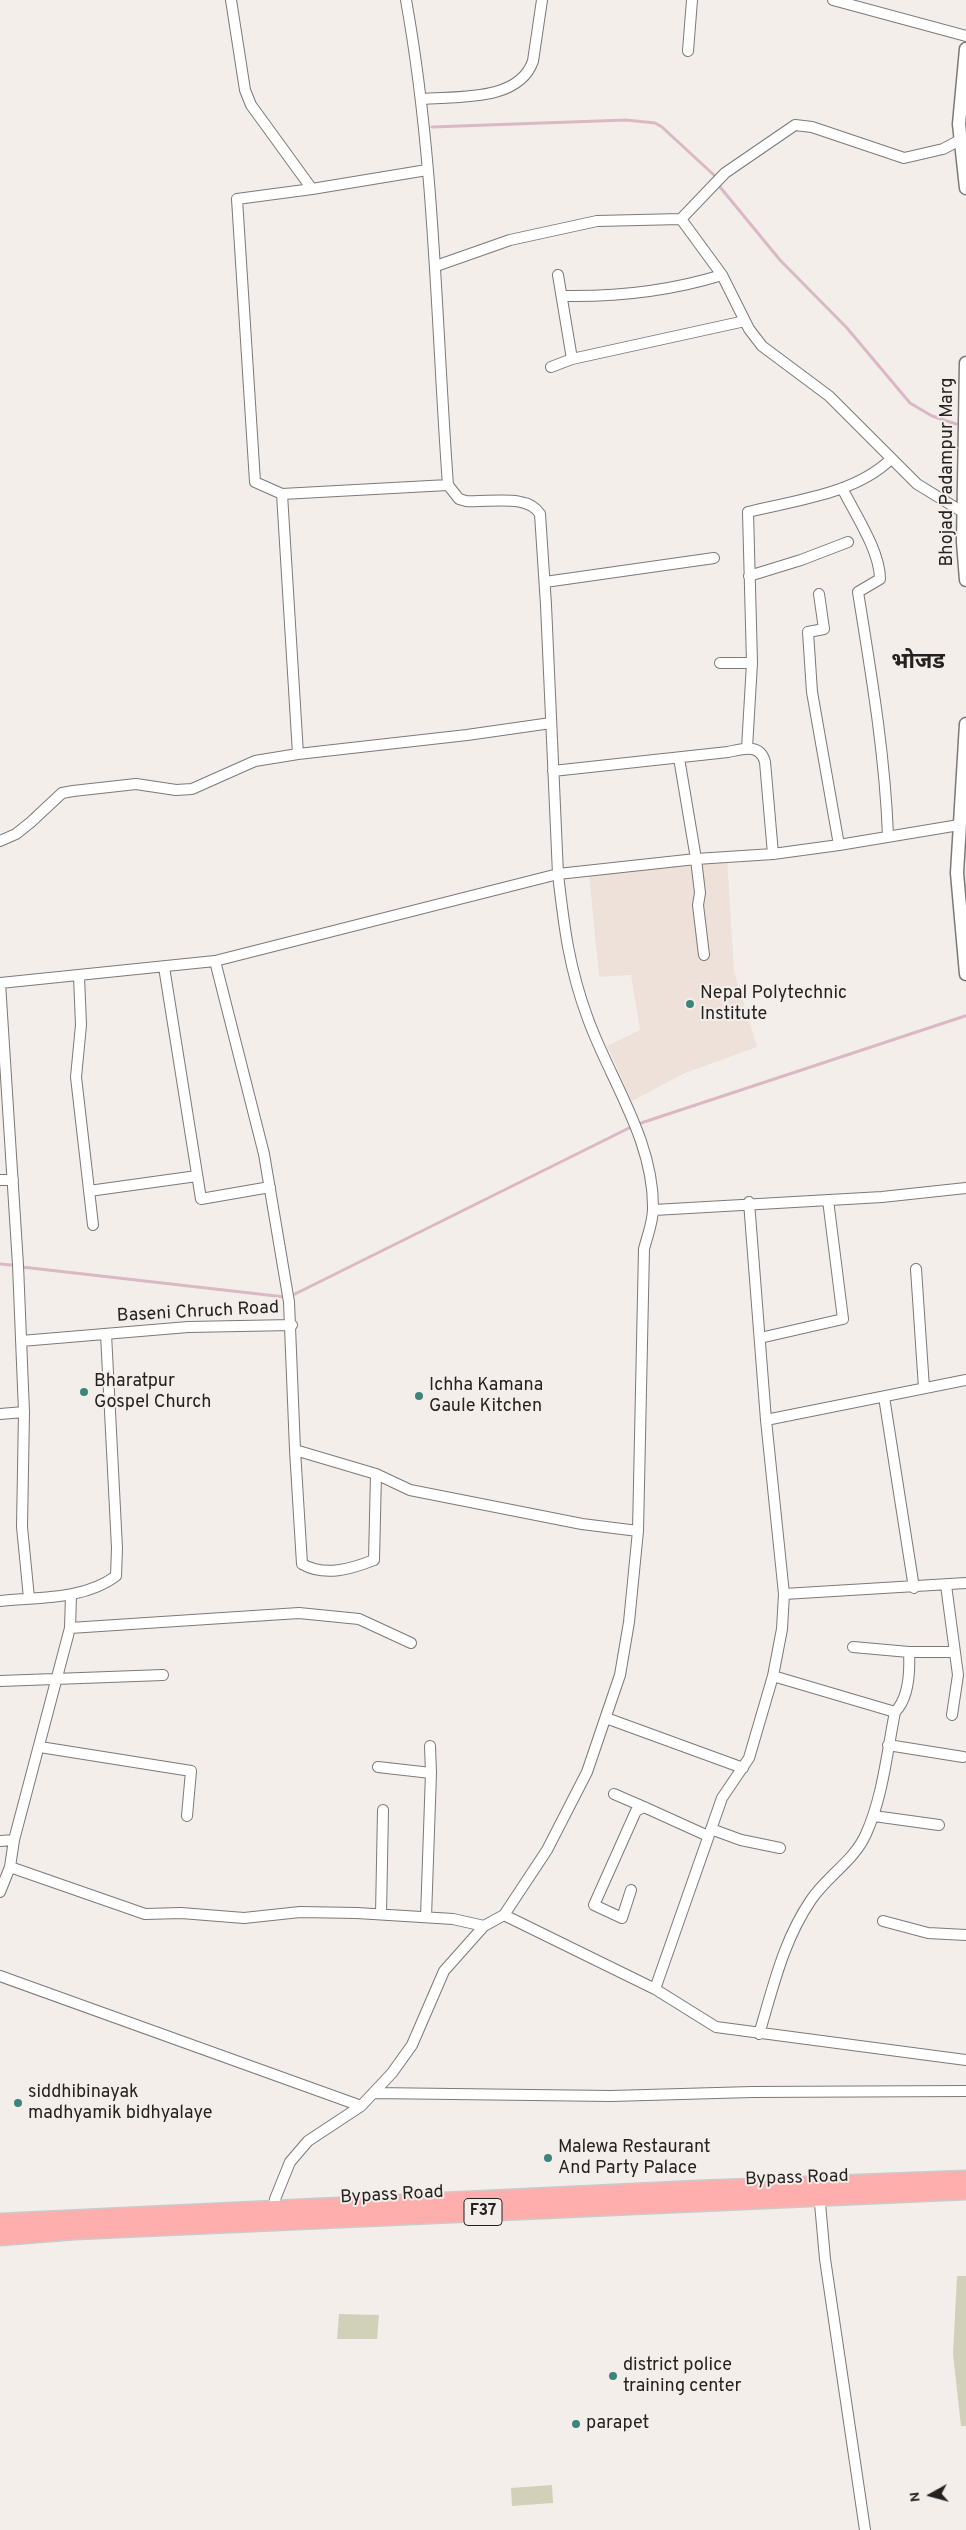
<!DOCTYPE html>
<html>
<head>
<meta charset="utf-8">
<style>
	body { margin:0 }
	#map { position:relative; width:966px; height:2530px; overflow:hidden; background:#f4eeeb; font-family:Overpass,sans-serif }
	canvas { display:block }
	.north { position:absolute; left:906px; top:2470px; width:50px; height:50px; -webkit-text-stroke:4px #f4eeeb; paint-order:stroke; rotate:263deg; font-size:14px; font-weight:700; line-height:20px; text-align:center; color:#242221 }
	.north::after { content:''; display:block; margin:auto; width:18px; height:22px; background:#242221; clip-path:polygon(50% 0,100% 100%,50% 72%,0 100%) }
</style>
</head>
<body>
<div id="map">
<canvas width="966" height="2530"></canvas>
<div class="north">N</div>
</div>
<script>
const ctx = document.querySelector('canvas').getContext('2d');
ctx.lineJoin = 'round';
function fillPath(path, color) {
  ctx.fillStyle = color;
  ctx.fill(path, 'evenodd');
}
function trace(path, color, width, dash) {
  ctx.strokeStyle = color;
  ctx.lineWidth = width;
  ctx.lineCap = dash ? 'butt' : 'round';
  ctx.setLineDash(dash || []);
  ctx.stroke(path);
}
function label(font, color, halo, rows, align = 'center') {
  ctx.font = font + ' Overpass,"Noto Sans Devanagari",sans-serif';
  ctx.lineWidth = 4;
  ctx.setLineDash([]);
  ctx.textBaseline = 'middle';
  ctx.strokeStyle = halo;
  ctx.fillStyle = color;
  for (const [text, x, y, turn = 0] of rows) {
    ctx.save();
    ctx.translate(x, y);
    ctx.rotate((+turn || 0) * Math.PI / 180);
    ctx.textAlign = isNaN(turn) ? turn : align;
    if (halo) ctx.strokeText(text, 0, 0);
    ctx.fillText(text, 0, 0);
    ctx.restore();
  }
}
fillPath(new Path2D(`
	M727,859L734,971L757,1047L685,1073L632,1101L607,1046L640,1030L631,975L599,977L589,874Z`), '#eee1da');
fillPath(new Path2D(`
	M957,2276H966V2426H961L953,2354Z
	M339,2314L379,2315L377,2339H337Z
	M552,2485L553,2503L512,2506L511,2488Z`), '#d1d0b8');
trace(new Path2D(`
	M432,127L626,120L655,123L662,127L715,176L720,187L780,260L847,328L910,403L932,416L956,424
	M638,1124L965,1016
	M0,1264L11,1265
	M22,1267L285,1297
	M295,1294L629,1128`), '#dab8c4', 3);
const minor = new Path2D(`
	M231,0L245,90L251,105L312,189L427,170
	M406,0C435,160 436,323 448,485L459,499L466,501C489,503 527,493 540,514L546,605L558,874L696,859L773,854L839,845L959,825
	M833,0L966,36
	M688,51L692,0
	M422,99C457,96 519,102 533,61L542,0
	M681,219L722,275L749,329L762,346L829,396L917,484L966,514
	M436,266L510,240L597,221L681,219L725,173L795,125L812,127L904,158L943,149L960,140
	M558,275L572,359
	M563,296C617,297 670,291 722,275
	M551,367L572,359L745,321
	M842,488C855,514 880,551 880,579L858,592C871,673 885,754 888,836
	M282,494L255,482L237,199L312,189
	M749,576L801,560L848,542
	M545,582L714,558
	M819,594L824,629L808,632L812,692L839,845
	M720,663H752
	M747,748L752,663L748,512C796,500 855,494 891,459
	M298,754L282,494L448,485
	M679,758L696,859L700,893L698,905L704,955
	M553,771L728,752C743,749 760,743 765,762L773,854
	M0,841L16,834L31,822L62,793L73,791L136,784L176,790L192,789L255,761L298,754L467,735L551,723
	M215,961L264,1154L289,1302L295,1450L376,1474L410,1490L582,1524L638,1531
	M164,967L201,1199L270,1187
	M79,976L81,1025L76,1077L93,1225
	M0,983L215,961L558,874C564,927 569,968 588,1019C610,1080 654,1140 653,1209C653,1222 647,1237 644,1249L638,1531L629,1622L620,1675L587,1772L547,1850L504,1915L484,1926L444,1971L412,2045L392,2073L361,2106L308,2141L290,2162L275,2199L274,2214
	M0,983L18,1265L24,1412L22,1527L29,1598
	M0,1180H13
	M89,1191L197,1176
	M654,1210L882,1197L966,1188
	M916,1269L924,1388
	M760,1338L843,1319L828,1200
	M21,1341L188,1327L292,1325
	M884,1397L914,1588
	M0,1414L24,1412
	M766,1420L966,1380
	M295,1450L302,1564C325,1577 351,1569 374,1560L376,1474
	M946,1585L958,1675L952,1715
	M784,1594L966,1583
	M0,1601C38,1597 84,1600 116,1576L117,1548L106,1334
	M70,1628L299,1613L359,1619L411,1643
	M853,1647L909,1652H955
	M0,1681L163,1675
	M895,1712C909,1698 910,1671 909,1652
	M606,1718L743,1768
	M888,1745L963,1757
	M430,1746L431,1773
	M40,1747L191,1771L187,1816
	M378,1767L431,1773L426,1917
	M614,1794L644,1807
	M874,1816L939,1825
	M711,1829L741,1840L780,1848
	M0,1841L14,1840
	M10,1867L145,1914L181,1913L244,1918L300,1912L357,1913L453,1919L484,1926
	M631,1890L622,1918L594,1905L636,1811L644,1807L708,1836
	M0,1892L10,1867L14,1840L70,1628L71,1595
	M381,1914L383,1810
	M504,1915L655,1989L716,2027L966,2060
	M883,1921L928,1933L966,1935
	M0,1976L361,2106
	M655,1989L722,1798L749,1758L773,1676L782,1629L784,1594L766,1420L749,1202
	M759,2034C773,1988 783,1941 811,1900C827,1876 854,1861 866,1834C883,1796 887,1752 895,1712L773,1676
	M373,2093L611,2096L752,2092L966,2091
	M819,2192L825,2259L865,2530`);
const tertiary = new Path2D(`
	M966,49L959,124L966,188
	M966,363L963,542L966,580
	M966,724L957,873L966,974`);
const trunk = new Path2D(`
	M0,2222L698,2189L966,2179
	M0,2237L75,2231L966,2191`);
trace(minor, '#7d7976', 12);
trace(tertiary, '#7d7976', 15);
trace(trunk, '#cacaca', 19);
trace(minor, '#fff', 10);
trace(tertiary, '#fff', 12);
trace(trunk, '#feaeac', 16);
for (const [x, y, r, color] of [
	[690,1004,5,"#3d847d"],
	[84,1392,5,"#3d847d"],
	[419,1396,5,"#3d847d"],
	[18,2103,5,"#3d847d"],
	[548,2158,5,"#3d847d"],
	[613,2376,5,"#3d847d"],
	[576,2424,5,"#3d847d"]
]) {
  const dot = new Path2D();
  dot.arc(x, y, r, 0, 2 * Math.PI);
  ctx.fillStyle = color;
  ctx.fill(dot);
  trace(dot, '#f4eeeb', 2);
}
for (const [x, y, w] of [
	[483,2212,38]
]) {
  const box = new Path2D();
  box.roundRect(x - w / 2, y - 13.5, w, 27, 4);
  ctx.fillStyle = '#f4eeeb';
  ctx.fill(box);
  trace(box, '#242221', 1);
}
label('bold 16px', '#242221', null, [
	["F37",483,2212]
]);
label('18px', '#242221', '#f4eeeb', [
	["Bhojad Padampur Marg",948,472,-90],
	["Baseni Chruch Road",198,1313,-3],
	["Bypass Road",797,2179,-2],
	["Bypass Road",392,2196,-3]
]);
label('18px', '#242221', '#f4eeeb', [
	["Nepal Polytechnic",700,994],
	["Institute",700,1015],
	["Bharatpur",94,1382],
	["Gospel Church",94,1403],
	["Ichha Kamana",429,1386],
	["Gaule Kitchen",429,1407],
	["siddhibinayak",28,2093],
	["madhyamik bidhyalaye",28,2114],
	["Malewa Restaurant",558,2148],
	["And Party Palace",558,2169],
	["district police",623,2366],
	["training center",623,2387],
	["parapet",586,2424]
], 'left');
label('bold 22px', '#242221', '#f4eeeb', [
	["भोजड",918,664]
]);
</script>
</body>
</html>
